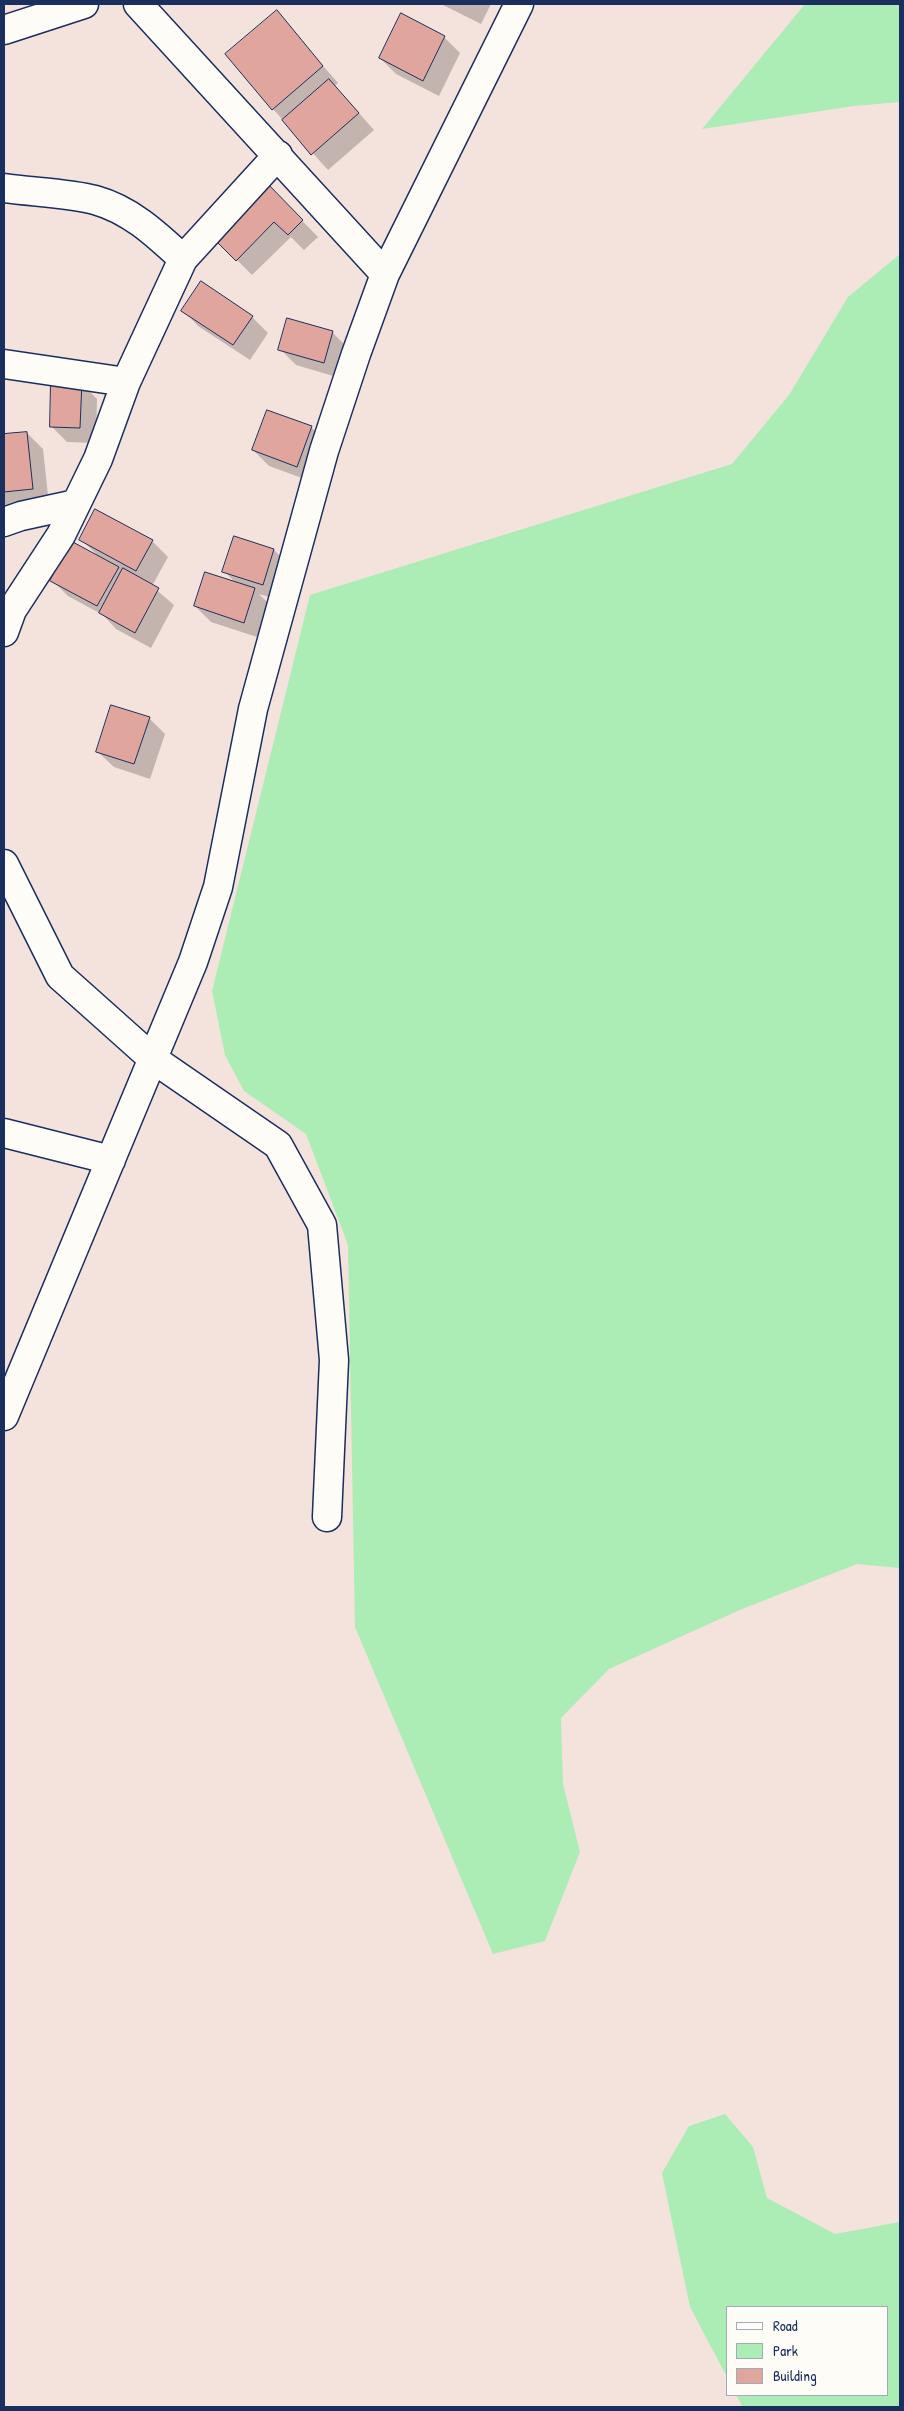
<!DOCTYPE html>
<html>
<head>
<meta charset="utf-8">
<style>
	body { margin:0 }
	#map { position:relative; width:904px; height:2411px; overflow:hidden; background:#f4e2dc; font-family:"Patrick Hand",sans-serif }
	canvas { display:block }
	.frame { position:absolute; inset:0; border:5px solid #1b2f5e; pointer-events:none }
	.legend { position:absolute; left:726px; top:2306px; width:162px; height:90px; box-sizing:border-box; background:#fdfcf7; border:1px solid #a3aaba; margin:0; padding:6px 9px; list-style:none; font-size:15px; color:#1b2f5e }
	.legend li { display:flex; align-items:center; gap:10px; height:25px }
	.legend b { width:25px; border:1px solid #a3aaba }
</style>
</head>
<body>
<div id="map">
<canvas width="904" height="2411"></canvas>
<div class="frame"></div>
<ul class="legend">
<li><b style="height:6px;background:#fdfcf7"></b>Road</li>
<li><b style="height:14px;background:#acedb5"></b>Park</li>
<li><b style="height:14px;background:#e0a69d"></b>Building</li>
</ul>
</div>
<script>
const ctx = document.querySelector('canvas').getContext('2d');
ctx.lineJoin = 'round';
function fillPath(path, color) {
  ctx.fillStyle = color;
  ctx.fill(path, 'evenodd');
}
function trace(path, color, width, dash) {
  ctx.strokeStyle = color;
  ctx.lineWidth = width;
  ctx.lineCap = dash ? 'butt' : 'round';
  ctx.setLineDash(dash || []);
  ctx.stroke(path);
}
fillPath(new Path2D(`
	M805,4H900V102L854,106L702,129Z
	M900,254V1568L857,1564L742,1609L609,1669L561,1718L563,1784L580,1852L545,1941L493,1954L355,1627L348,1245L306,1134L244,1091L225,1055L212,991L310,595L732,464L789,395L848,297Z
	M725,2114L753,2147L767,2198L835,2234L900,2222V2407H743L736,2395H888V2307H728V2379L690,2307L662,2173L689,2126Z`), '#acedb5');
fillPath(new Path2D(`
	M441,4H491L481,24Z
	M276,12L338,83L335,86L374,130L328,170L273,109Z
	M444,37L460,53L439,96L396,74L380,58Z
	M265,183L318,237L304,250L291,237L252,275L213,236Z
	M183,310L252,317L268,333L250,360L198,326Z
	M288,320L333,333L349,349L340,378L296,365L280,349Z
	M81,383L97,399L96,443L67,442L51,426Z
	M311,427L327,443L313,482L269,466L253,450Z
	M27,433L43,449L49,505L10,509L6,505L10,526L4,527V435Z
	M235,537L274,550L290,566L279,600L259,594L270,605L260,638L211,622L195,606L235,582L224,571Z
	M81,539L152,541L168,557L152,586L174,605L151,648L116,629L103,615L68,596L52,580L97,555Z
	M149,718L165,734L150,779L114,767L98,752Z`), '#0003');
const building = new Path2D(`
	M277,10L323,66L272,110L225,54Z
	M401,13L445,36L423,81L379,58Z
	M329,79L359,113L311,155L282,120Z
	M265,181L303,220L288,235L274,222L236,261L211,236Z
	M201,281L253,316L233,345L181,311Z
	M287,318L333,331L324,363L278,350Z
	M51,380L82,381L80,428L50,427Z
	M267,410L312,426L297,467L252,450Z
	M27,432L33,489L4,492V434Z
	M95,509L153,540L136,571L79,540Z
	M234,536L274,549L263,585L222,572Z
	M71,541L119,567L97,606L50,581Z
	M123,568L159,588L135,633L99,613Z
	M205,572L255,588L244,623L194,606Z
	M111,705L150,717L134,764L96,752Z`);
fillPath(building, '#e0a69d');
trace(building, '#1b2f5e', 1);
const minor = new Path2D(`
	M138,4L385,274
	M4,30L84,4
	M4,188C31,192 70,193 95,200C131,210 157,235 183,259
	M4,364L126,382
	M4,522L21,516L76,504
	M4,632L12,610L61,535L98,459L126,382L183,259L278,155
	M4,864L60,976L153,1059L278,1145L322,1225L334,1360L327,1517
	M4,1133L111,1160
	M4,1416L193,962L218,887L253,709L324,451L356,354L385,274L519,4`);
trace(minor, '#1b2f5e', 31);
trace(minor, '#fdfcf7', 28);
</script>
</body>
</html>
